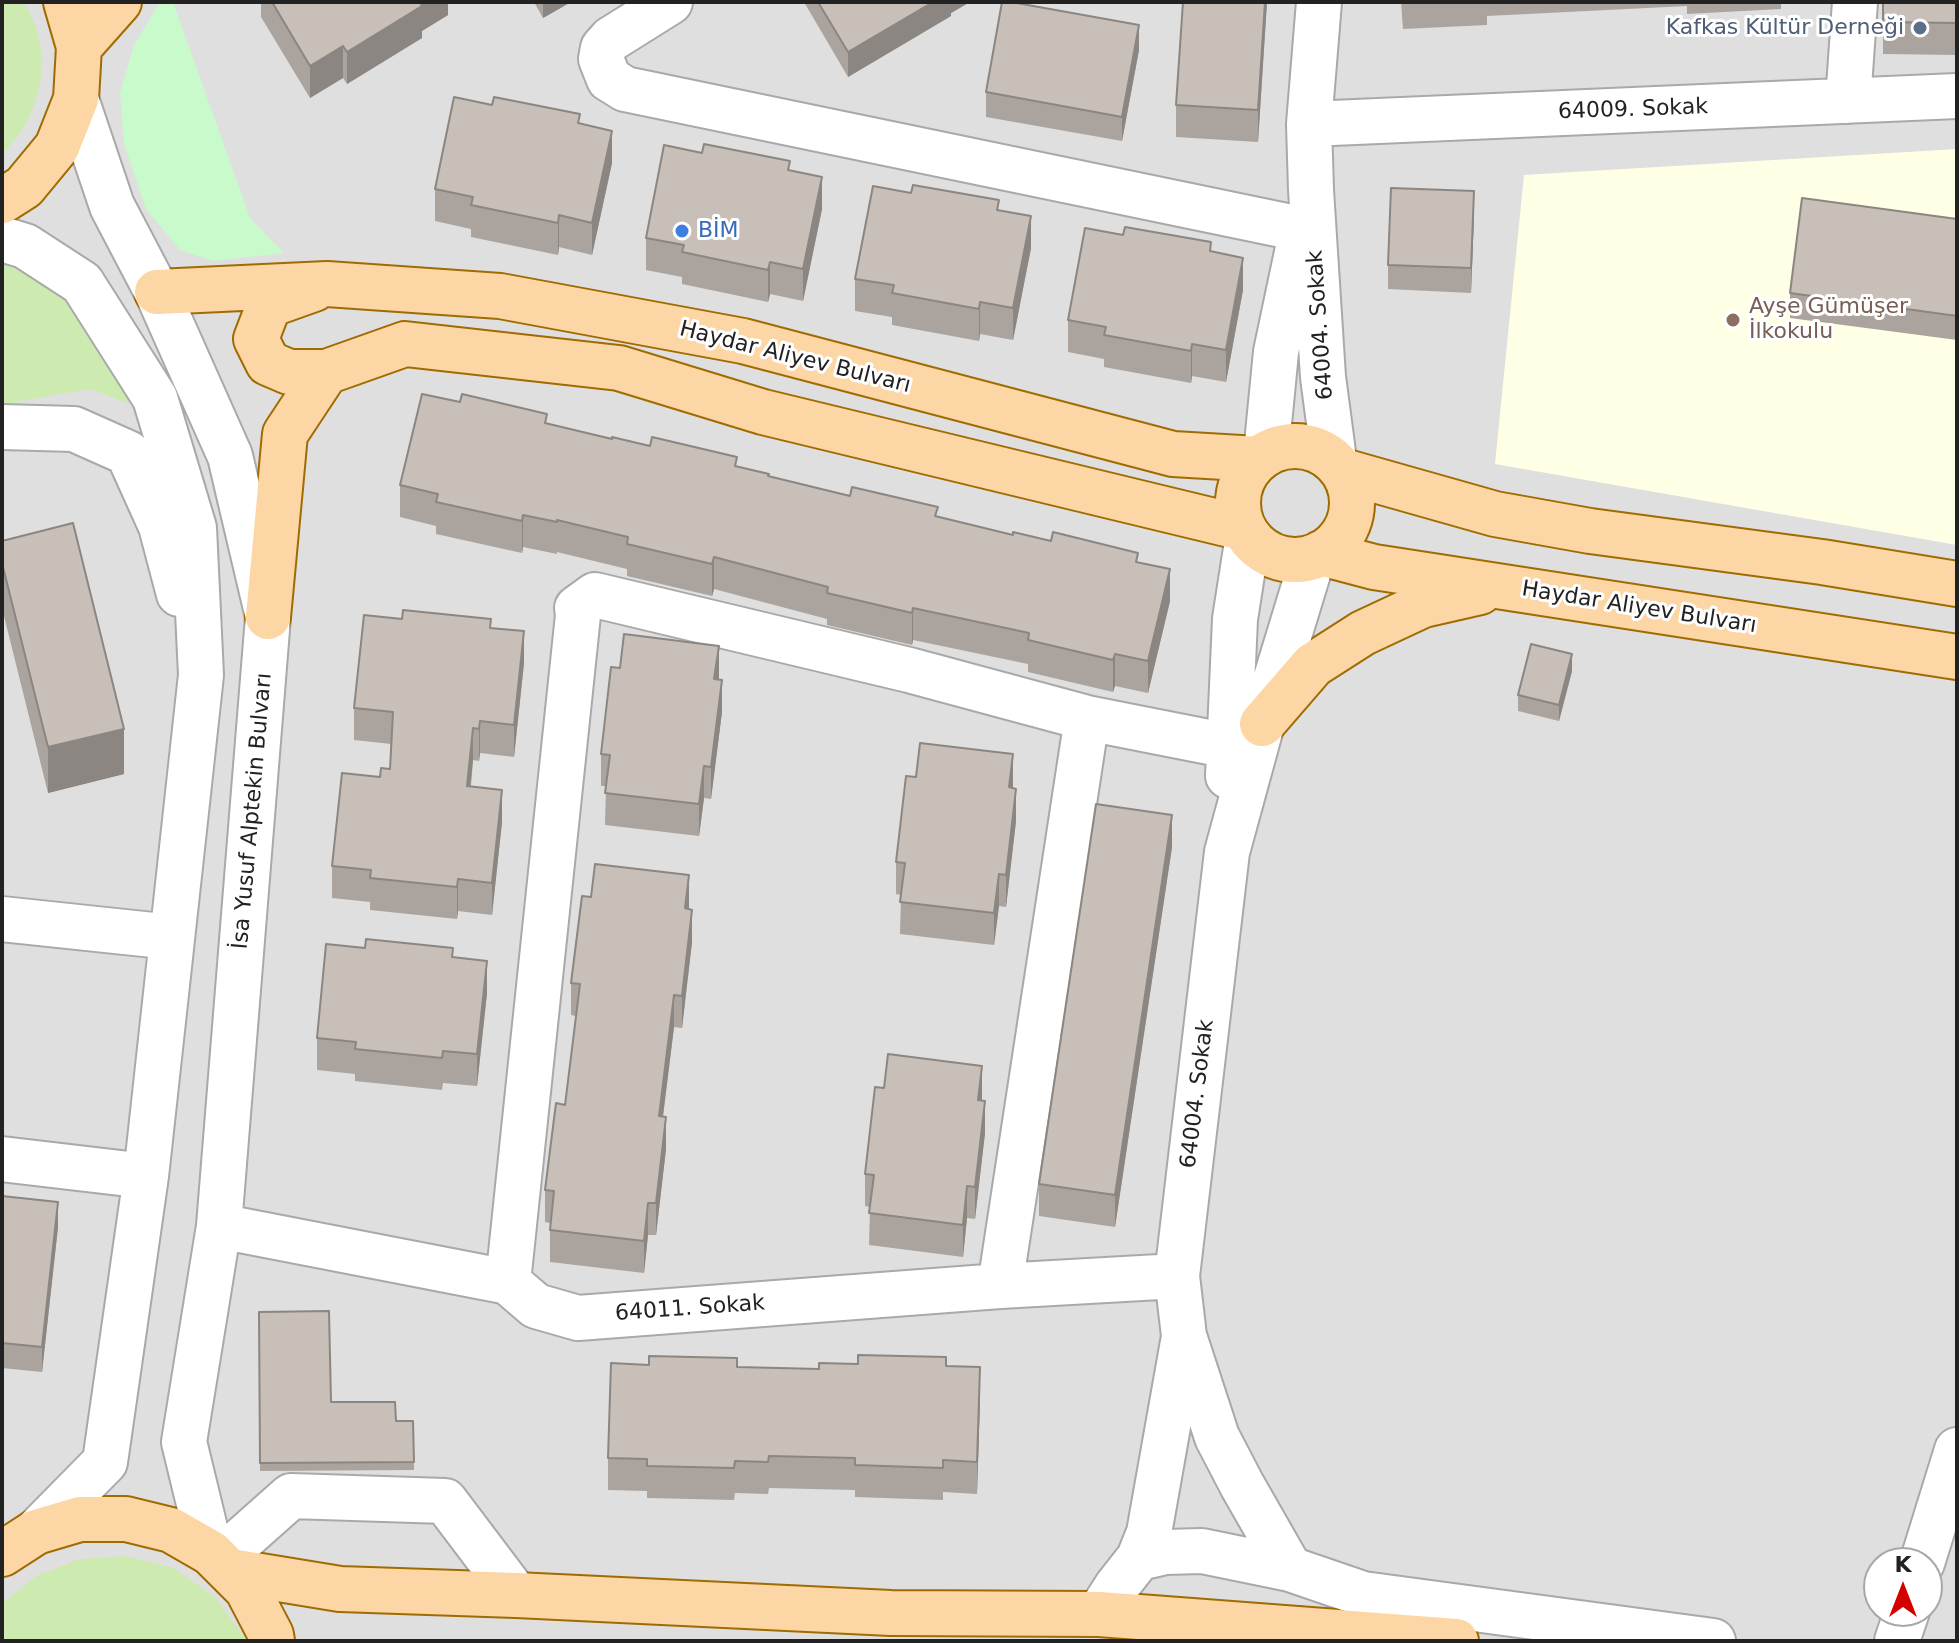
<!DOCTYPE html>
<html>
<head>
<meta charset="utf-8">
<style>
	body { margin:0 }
	#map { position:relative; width:1959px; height:1643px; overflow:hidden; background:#f2efe9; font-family:"DejaVu Sans",sans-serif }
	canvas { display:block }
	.frame { position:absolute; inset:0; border:4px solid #222; pointer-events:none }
	.north { position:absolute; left:1863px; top:1547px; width:80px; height:80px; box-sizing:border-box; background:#fff; border:2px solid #a7a7a7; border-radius:50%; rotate:0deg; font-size:22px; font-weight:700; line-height:32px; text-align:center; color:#222 }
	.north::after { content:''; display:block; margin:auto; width:28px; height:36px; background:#d40000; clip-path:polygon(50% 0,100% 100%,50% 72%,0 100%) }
</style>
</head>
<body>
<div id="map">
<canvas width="1959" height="1643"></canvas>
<div class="frame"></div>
<div class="north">K</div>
</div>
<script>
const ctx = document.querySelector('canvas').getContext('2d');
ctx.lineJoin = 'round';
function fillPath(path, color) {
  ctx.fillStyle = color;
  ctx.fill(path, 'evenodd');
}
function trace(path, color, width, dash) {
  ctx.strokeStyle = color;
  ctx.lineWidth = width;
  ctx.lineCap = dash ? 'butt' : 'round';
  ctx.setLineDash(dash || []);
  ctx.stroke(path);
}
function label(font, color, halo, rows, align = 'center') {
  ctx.font = font + ' "DejaVu Sans",sans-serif';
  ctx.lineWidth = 6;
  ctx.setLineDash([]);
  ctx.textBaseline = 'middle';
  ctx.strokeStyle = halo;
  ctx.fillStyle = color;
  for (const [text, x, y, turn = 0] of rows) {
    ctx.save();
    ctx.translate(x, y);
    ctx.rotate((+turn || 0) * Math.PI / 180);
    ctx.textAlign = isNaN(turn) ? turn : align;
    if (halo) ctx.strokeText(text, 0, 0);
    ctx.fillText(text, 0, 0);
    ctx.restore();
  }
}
fillPath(new Path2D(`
	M2,2H1957V1641H2ZM1879,1563H1927V1611H1879Z`), '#e0dfdf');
fillPath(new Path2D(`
	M1957,149V545L1495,464L1524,175Z`), '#ffffe5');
fillPath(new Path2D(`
	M2,2H23C56,49 43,116 2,154Z
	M2,264L46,278L88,310L130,404L90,389L21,401L2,407Z
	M127,1556L173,1568L215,1597L247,1641H2V1604L36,1576L80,1559Z`), '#cdebb0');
fillPath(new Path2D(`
	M160,2H173L250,218L284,253L213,261L180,250L146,209L124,144L120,93L134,45Z`), '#c8facc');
const minor = new Path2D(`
	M670,2L611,39L603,48L601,59L609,79L625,89L1301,229
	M1319,2L1309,124L1311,190L1323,377L1334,460
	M76,99L112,206L157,292L230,456L268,617L219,1226L184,1442L211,1553
	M1848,101L1855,2
	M1309,124L1957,96
	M2,239L25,246L82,283L155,398L194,528L201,675L146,1176L105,1462L36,1532
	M2,427L74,429L128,453L161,526L179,594
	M1266,454L1276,352L1299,243
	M1313,557L1262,724L1227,852L1177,1276L1184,1336L1217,1437L1242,1485L1290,1569L1363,1594L1713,1641
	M1228,776L1235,619L1248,536
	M2,919L172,937
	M2,1159L146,1176
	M219,1226L508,1282L536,1306L578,1318L1000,1286L1177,1276
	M508,1282L578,615L577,608L595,595L909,670L1087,718L1229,746
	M1000,1286L1087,718
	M1139,1558L1149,1533L1183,1342
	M219,1560L291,1496L445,1501L516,1595
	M1922,1563L1957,1450
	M1099,1614L1117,1586L1139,1558L1165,1552L1202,1551L1290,1569
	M1897,1641L1907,1611`);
const major = new Path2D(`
	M79,47L119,2
	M2,201L24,187L57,147L76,99L79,47L66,2
	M314,289L269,305L256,339L268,363L289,372H326
	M157,292L327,284L500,296L743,341L1173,454L1258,459
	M1238 503a57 57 0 1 1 114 0a57 57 0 1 1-114 0Z
	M1343,471L1495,514L1590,531L1822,562L1957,584
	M1321,553L1374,567L1957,657
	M268,617L285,434L326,372L405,344L619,368L763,412L1243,528
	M1262,724L1313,665L1363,633L1423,605L1480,592
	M2,1554L36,1532L80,1519H126L171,1530L211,1553L247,1589L271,1635L272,1641
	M230,1571L340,1589L516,1595L891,1613L1099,1614L1456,1641`);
trace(minor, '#a9a9a9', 48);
trace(major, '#a06b00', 48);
trace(minor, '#fff', 44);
trace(major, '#fcd6a4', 44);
fillPath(new Path2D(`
	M261,2H448V15L422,31V38L347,84L343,78L310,98L261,17Z
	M534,2H571L543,18Z
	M804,2H970L951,13V16L848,77Z
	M1183,2H1267L1258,142L1176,137V105Z
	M1401,2H1781V9L1687,14V6L1487,16V25L1403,29Z
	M1883,2H1957V55L1883,54Z
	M1139,50L1122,141L986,117V92Z
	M580,124L612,163L592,255L559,247L558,255L471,237V229L435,221V189Z
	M790,170L822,209L803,301L770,294L768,302L682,284V277L646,270V238Z
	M999,210L1031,248L1013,340L980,334L979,341L892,325V317L855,311V279Z
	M1474,215L1471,293L1388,289V265Z
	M1957,219V340L1790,318V293Z
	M1211,251L1243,290L1226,382L1192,376L1191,383L1104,367V359L1068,352V320Z
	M547,424L737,466L769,476L1013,535L1138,562L1170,601L1148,693L1115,686L1113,692L1028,672V664L913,640L912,645L827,625V619L714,589L712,596L627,576V569L557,552V554L523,547L522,553L436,534V526L400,517V485Z
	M2,541L124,774L48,793L2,608Z
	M491,628L524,663L514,757L480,753L479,761L473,760L471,786L502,822L492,915L458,911L457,919L370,910V902L332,898V866L380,777L390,769L391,744L354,740V708Z
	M1572,671L1559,721L1518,711V695Z
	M718,680L722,712L711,799L704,798L699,836L605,825L606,786H601V754Z
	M1013,788L1016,821L1006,907L999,906L994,945L900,934L901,895L896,894V862Z
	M1172,847L1115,1227L1039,1216V1184Z
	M688,909L692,942L682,1028L674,1027L663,1116L666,1149L656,1235H648L644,1273L550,1262V1223L545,1222V1190L565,1105L576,1016L571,1015V983Z
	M453,957L487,993L477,1086L443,1083L442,1090L355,1081V1074L317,1070V1038Z
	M982,1100L985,1133L975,1219L967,1218L963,1257L869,1245L870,1207L865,1206V1174Z
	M2,1196L58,1227L42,1372L2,1368Z
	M259,1312L331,1402L396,1421H413L414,1470L260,1471Z
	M946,1366L980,1399L977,1494L943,1492V1500L855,1497V1490L769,1488L768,1494L735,1493L734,1500L647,1498V1491L608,1490V1458L737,1367L819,1369Z`), '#aba49e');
fillPath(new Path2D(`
	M419,2H448V15L422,31V38L347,84V52Z
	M543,2H571L543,18Z
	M933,2H970L951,13V16L848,77V52Z
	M1265,2H1267L1258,142V110Z
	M1139,25V50L1122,141V117Z
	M343,46V78L310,98V66Z
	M612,131V163L592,255V223Z
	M822,177V209L803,301V269Z
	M1474,191V215L1471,293V268Z
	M559,215V247L558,255V223Z
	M1031,216V248L1013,340V308Z
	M1243,258V290L1226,382V350Z
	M770,262V294L768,302V270Z
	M980,302V334L979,341V309Z
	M1192,344V376L1191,383V351Z
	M523,515V547L522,553V521Z
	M714,557V589L712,596V564Z
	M1170,569V601L1148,693V661Z
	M913,608V640L912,645V613Z
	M524,631V663L514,757V725Z
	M719,646V678L714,711V679Z
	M1115,654V686L1113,692V660Z
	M1572,654V671L1559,721V705Z
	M722,680V712L711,799V767Z
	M480,721V753L479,761V729Z
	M473,728V760L467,818V786Z
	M124,729V774L48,793V747Z
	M1013,754V786L1009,819V787Z
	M704,766V798L699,836V804Z
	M1016,789V821L1006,907V875Z
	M502,790V822L492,915V883Z
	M1172,815V847L1115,1227V1195Z
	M999,874V906L994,945V913Z
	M689,875V907L685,940V908Z
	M458,879V911L457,919V887Z
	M692,910V942L682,1028V996Z
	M487,961V993L477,1086V1054Z
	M674,995V1027L659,1148V1116Z
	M982,1066V1098L978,1132V1100Z
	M985,1101V1133L975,1219V1187Z
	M666,1117V1149L656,1235V1203Z
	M967,1186V1218L963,1257V1225Z
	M58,1202V1227L42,1372V1347Z
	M648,1203V1235L644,1273V1241Z
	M980,1367V1399L977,1494V1462Z`), '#8b8681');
const building = new Path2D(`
	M272,2H420L422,6L347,52L343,46L310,66Z
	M818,2H933L848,52Z
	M1002,2H1011L1139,25L1122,117L986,92Z
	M1183,2H1265L1258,110L1176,105Z
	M1883,2H1957V23L1883,22Z
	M454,97L492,105L494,97L580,114L578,123L612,131L592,223L559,215L558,223L471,205L473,197L435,189Z
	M704,144L790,161L788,170L822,177L803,269L770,262L768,270L682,252L684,245L646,238L664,145L702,153Z
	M913,185L999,200L997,210L1031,216L1013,308L980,302L979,309L892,293L894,285L855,279L873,186L911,193Z
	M1391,188L1474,191L1471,268L1388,265Z
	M1802,198L1957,219V316L1790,293Z
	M1125,227L1211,242L1210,251L1243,258L1226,350L1192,344L1191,351L1104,335L1106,327L1068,320L1085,228L1123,235Z
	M422,394L460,402L462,394L547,414L545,423L612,439V437L650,446L652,437L737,457L735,466L769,474L768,476L850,496L852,487L938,507L935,516L1013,535V532L1051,541L1053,532L1138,553L1136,562L1170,569L1148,661L1115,654L1113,660L1028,640L1029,633L913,608L912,613L827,593L828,587L714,557L712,564L627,544L628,537L557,520V522L523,515L522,521L436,502L438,494L400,485Z
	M73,523L124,729L48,747L2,563V541Z
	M403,610L491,619L490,628L524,631L514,725L480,721L479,729L473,728L467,786L502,790L492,883L458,879L457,887L370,878L371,870L332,866L342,773L380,777L381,768L390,769L393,712L354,708L364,615L402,619Z
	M624,634L719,646L714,679L722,680L711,767L704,766L699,804L605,793L610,755L601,754L611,667L620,668Z
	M1531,644L1572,654L1559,705L1518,695Z
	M920,743L1013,754L1009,787L1016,789L1006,875L999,874L994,913L900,902L905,863L896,862L906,776L916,777Z
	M1096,804L1172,815L1115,1195L1039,1184Z
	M595,864L689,875L685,908L692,910L682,996L674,995L659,1116L666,1117L656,1203H648L644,1241L550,1230L554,1191L545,1190L556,1103L565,1105L580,984L571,983L582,896L591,897Z
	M366,939L453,948L452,957L487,961L477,1054L443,1051L442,1058L355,1049L356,1042L317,1038L326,944L365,948Z
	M888,1054L982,1066L978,1100L985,1101L975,1187L967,1186L963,1225L869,1213L874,1175L865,1174L875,1087L884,1088Z
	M2,1196L58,1202L42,1347L2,1343Z
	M329,1311L331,1402H395L396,1421H413L414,1462L260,1463L259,1312Z
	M858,1355L946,1357V1366L980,1367L977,1462L943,1460V1468L855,1465V1458L769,1456L768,1462L735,1461L734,1468L647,1466V1459L608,1458L611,1363L649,1365V1356L737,1358V1367L819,1369V1363L858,1364Z`);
fillPath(building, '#c7bfb8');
trace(building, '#8b8681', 2);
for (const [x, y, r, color] of [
	[1920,28,8,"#5c6f8a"],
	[682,231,8,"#3f7fe0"],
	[1733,320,8,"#8d6e63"]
]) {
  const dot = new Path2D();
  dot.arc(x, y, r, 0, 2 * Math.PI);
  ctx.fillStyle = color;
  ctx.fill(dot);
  trace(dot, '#fff', 3);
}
label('22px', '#4e5e75', '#fff', [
	["Kafkas Kültür Derneği",1904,28]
], 'right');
label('22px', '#222', '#fff', [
	["64009. Sokak",1633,110,-2],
	["64004. Sokak",1321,325,-94],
	["Haydar Aliyev Bulvarı",795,358,14],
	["Haydar Aliyev Bulvarı",1639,608,9],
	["İsa Yusuf Alptekin Bulvarı",253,811,-85],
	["64004. Sokak",1198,1094,-83],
	["64011. Sokak",690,1309,-4]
]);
label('22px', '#366cbe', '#fff', [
	["BİM",698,231]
], 'left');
label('22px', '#785e54', '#fff', [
	["Ayşe Gümüşer",1749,307],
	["İlkokulu",1749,332]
], 'left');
</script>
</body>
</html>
